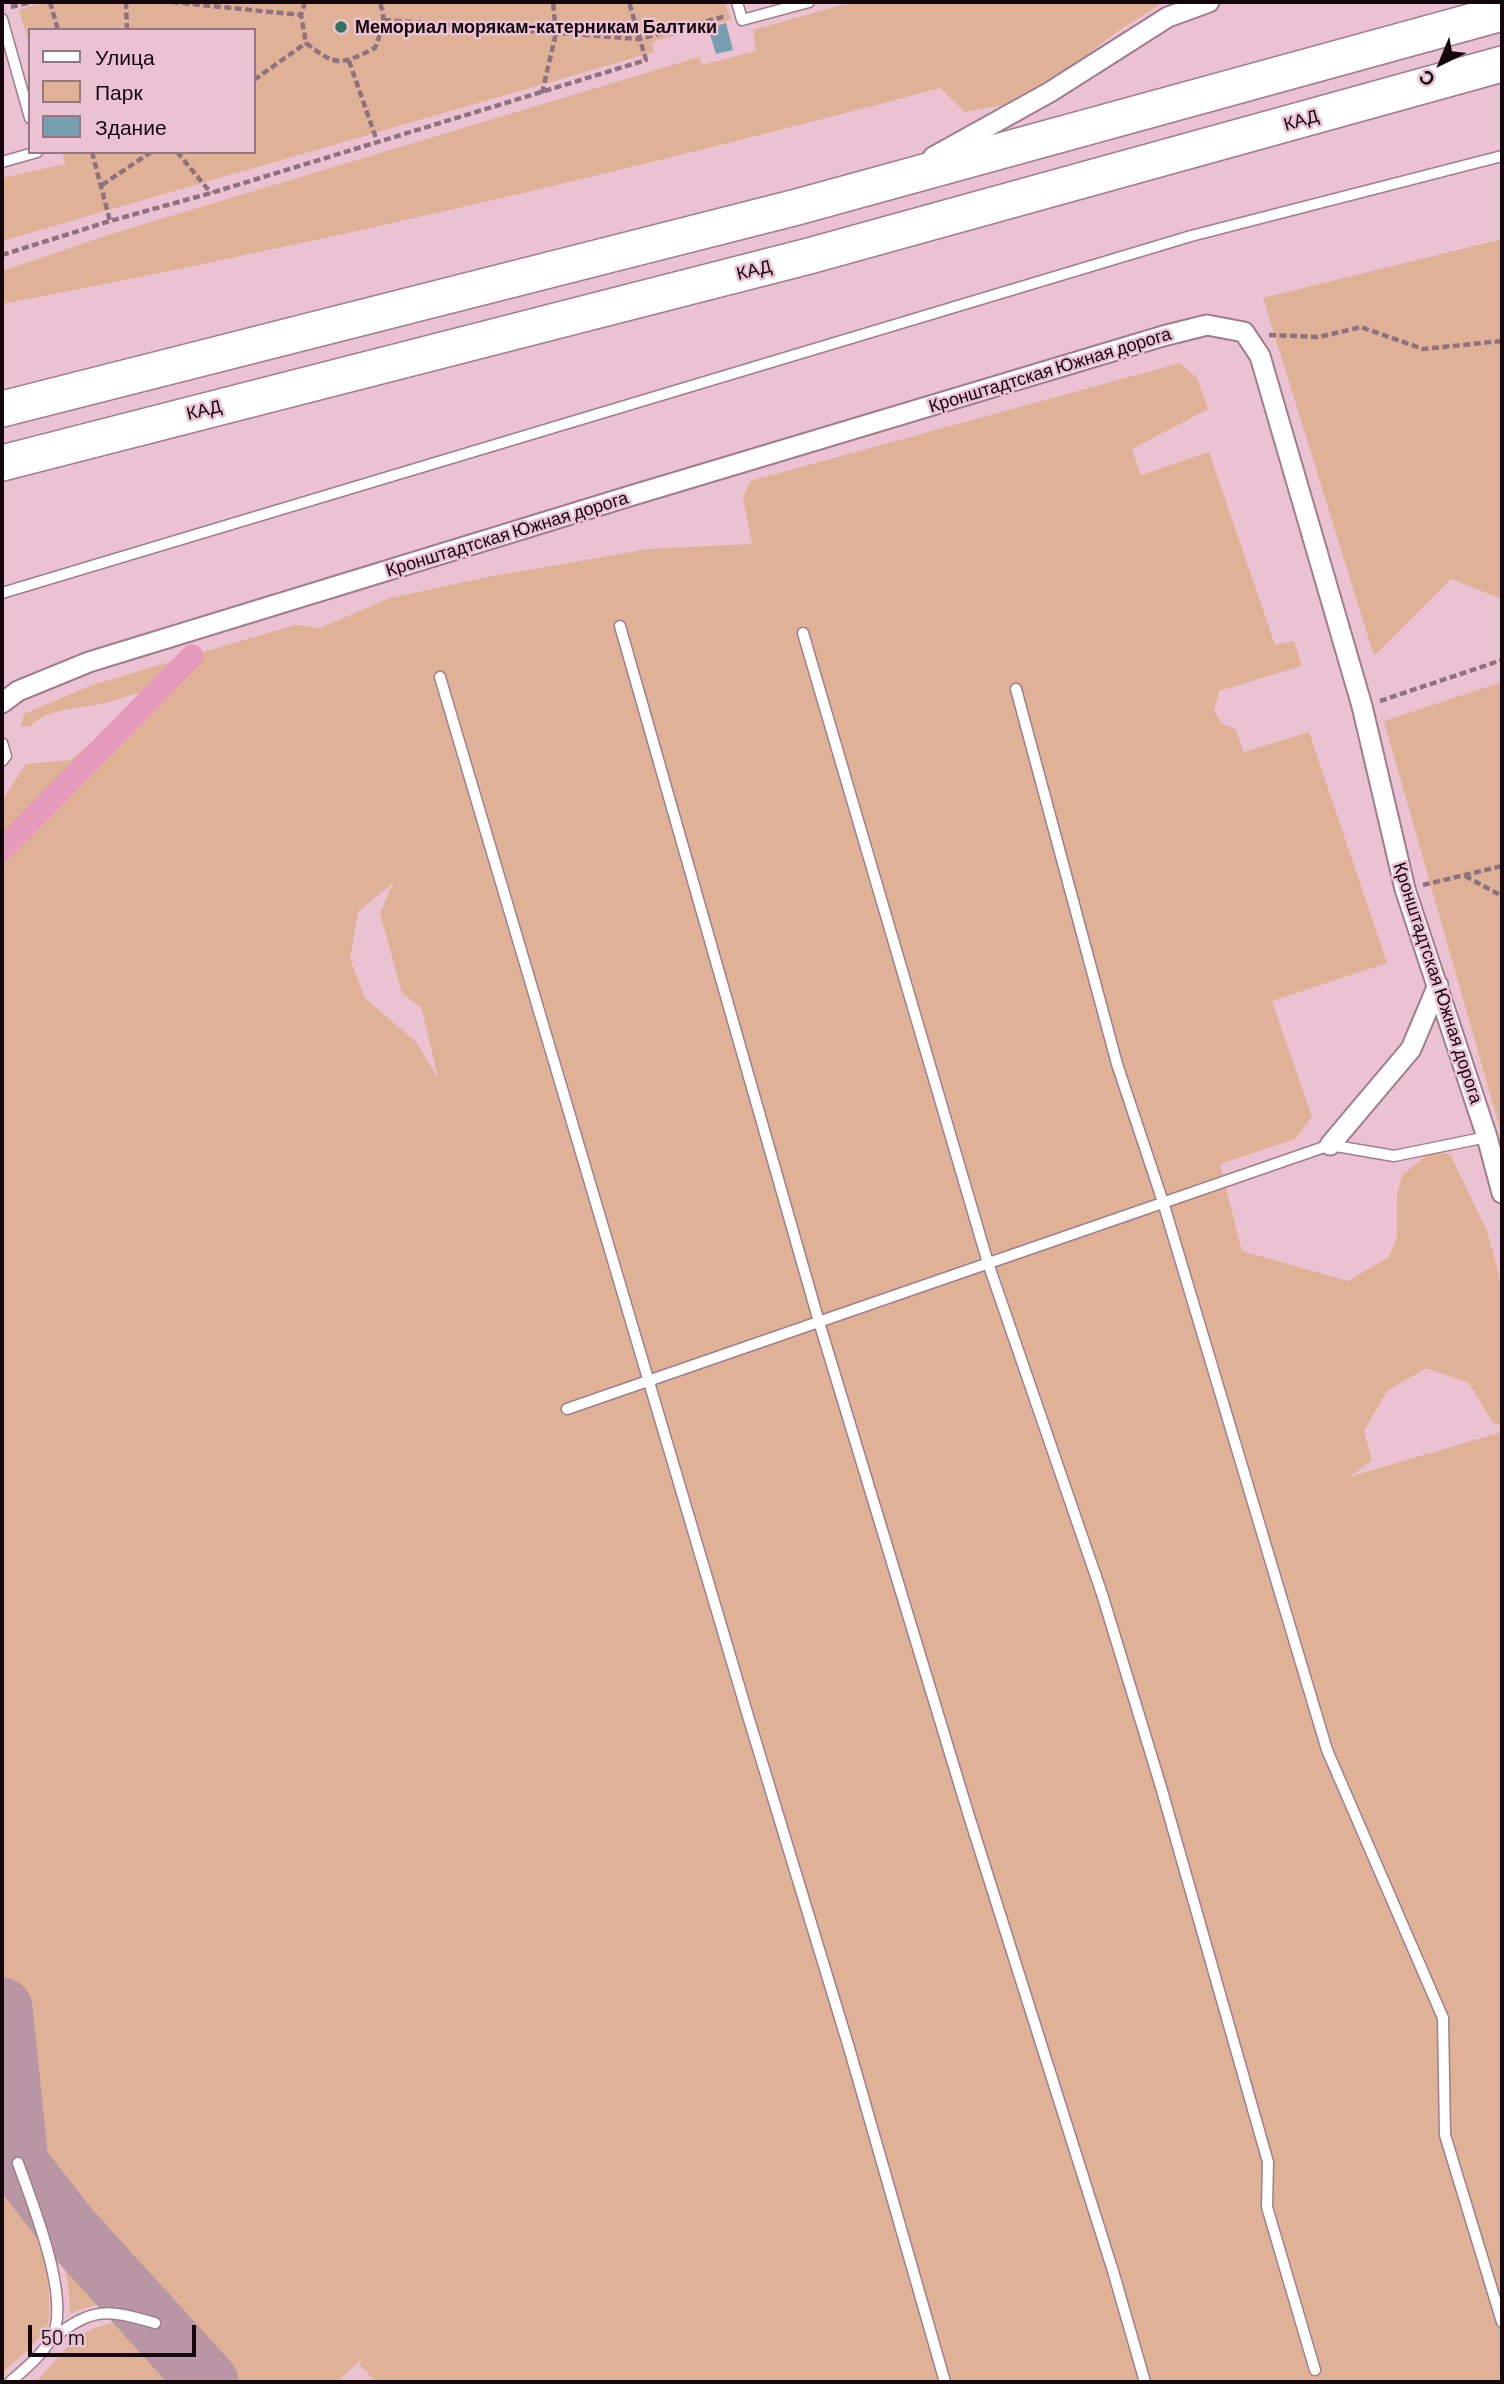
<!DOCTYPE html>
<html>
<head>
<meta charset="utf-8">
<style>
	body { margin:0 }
	#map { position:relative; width:1504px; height:2384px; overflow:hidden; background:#ebc2d2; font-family:Barlow,sans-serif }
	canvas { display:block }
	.frame { position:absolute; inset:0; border:4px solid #13070c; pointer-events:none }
	.legend { position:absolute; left:28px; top:28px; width:228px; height:126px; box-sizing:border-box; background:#ebc2d2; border:2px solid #957783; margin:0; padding:9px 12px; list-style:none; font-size:21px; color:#13070c }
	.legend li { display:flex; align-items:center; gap:14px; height:35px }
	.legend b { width:35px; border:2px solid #957783 }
	.north { position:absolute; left:1406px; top:28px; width:70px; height:70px; -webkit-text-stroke:5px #ebc2d2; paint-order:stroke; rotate:223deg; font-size:19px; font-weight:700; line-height:28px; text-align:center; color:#13070c }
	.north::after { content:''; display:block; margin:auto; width:24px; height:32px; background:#13070c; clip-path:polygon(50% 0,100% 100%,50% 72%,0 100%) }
	.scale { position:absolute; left:28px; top:2325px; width:168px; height:32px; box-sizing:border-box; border:4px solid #13070c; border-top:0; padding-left:9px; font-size:21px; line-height:24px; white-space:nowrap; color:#13070c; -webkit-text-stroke:5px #ebc2d2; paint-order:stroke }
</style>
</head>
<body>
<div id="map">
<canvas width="1504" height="2384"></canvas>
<div class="frame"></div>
<ul class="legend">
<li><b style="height:9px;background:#fff"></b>Улица</li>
<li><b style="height:19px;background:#dfb297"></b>Парк</li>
<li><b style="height:19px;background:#779db1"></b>Здание</li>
</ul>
<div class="north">С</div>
<div class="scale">50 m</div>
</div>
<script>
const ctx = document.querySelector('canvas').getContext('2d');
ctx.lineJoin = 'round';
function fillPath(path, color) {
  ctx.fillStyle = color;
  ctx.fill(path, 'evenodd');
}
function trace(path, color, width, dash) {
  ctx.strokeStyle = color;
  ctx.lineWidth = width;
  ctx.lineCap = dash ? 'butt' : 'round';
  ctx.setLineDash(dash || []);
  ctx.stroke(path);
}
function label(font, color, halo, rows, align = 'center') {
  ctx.font = font + ' Barlow,sans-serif';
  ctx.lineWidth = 5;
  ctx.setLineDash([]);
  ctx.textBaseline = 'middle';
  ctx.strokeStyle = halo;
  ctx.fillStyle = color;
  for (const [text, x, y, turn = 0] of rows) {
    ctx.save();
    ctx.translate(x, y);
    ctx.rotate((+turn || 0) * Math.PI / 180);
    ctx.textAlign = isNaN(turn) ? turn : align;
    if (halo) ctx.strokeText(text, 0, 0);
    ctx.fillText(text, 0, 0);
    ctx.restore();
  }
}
fillPath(new Path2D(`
	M43,2H725L731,20L652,42L654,52L2,241V178L65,164L62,152H254V30H30V46L19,10Z
	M852,2H1164L1115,33L1083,58L1045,81L1002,105L965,112L940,88C630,171 317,244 2,304V271L111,234L699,57L702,65L756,51L753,30Z
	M1502,239V599L1451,579L1374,656L1263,298Z
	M1180,363L1197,378L1208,409L1132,449L1141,475L1209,452L1275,645L1294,641L1302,666L1219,691L1214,711L1222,724L1235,728L1244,752L1309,732L1387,963L1272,1001L1312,1117L1295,1139L1220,1164L1242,1251L1348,1281L1389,1257L1397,1237V1195L1402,1175L1430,1153L1450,1154L1487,1231L1502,1286V1426L1493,1423L1469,1383L1426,1368L1387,1391L1364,1431L1372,1461L1349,1477L1502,1432V2382H376L359,2364L363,2358L337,2382H219L147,2304L67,2210L2,2124V801L26,764L71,760L115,722L144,692C131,694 118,700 105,703C80,709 50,707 30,726L21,727L24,714L92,685L295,625L320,628L390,598L488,577L649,549L752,544L743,498L750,481ZM393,883L380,913L402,993L422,1009L438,1078L416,1042L365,998L350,959L358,912Z
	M1502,682V1136L1384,721Z
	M2,2156C29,2200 50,2253 49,2305C49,2312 50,2319 47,2326C40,2341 15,2361 2,2373Z
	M52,2222L122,2305C102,2302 88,2306 70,2314C70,2282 62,2252 52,2222Z
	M113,2323L130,2325L144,2332L190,2382H35C64,2356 69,2331 113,2323Z`), '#dfb297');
trace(new Path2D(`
	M2,850L192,656`), '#e69abb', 23);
trace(new Path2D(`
	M2,2008L18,2163L2,2164
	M2,2143L67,2227L208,2382`), '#b896a4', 61);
fillPath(new Path2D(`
	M726,23L733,50L716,54L708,28Z`), '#779db1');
const lane = new Path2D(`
	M737,2L742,20L809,2
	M2,19L30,118
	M2,162L37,152
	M2,593L1191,236L1502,156
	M620,626L819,1322L969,1816L1113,2271L1145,2382
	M803,633L988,1263L1102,1594L1161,1787L1268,2162L1267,2207L1315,2370
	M440,677L748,1716L850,2051L945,2382
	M1016,689L1117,1064L1163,1202L1327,1750L1443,2018L1445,2135L1502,2322
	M2,743L6,756L2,761
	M567,1409L1330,1145L1394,1156L1487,1137
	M53,2338C93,2307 107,2309 155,2323
	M10,2382C25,2369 41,2356 51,2339C73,2302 32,2203 18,2163`);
const street = new Path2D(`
	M933,157L1050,92L1168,17L1209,2
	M2,703L18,691L89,662L630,496L1163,336L1207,325L1244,332L1260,356L1362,706L1405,889L1487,1137L1502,1193
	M1330,1145L1411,1049L1438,985`);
const highway = new Path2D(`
	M2,409L797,207L1502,13
	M2,463L809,256L1502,64`);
trace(lane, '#a17c8b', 13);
trace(street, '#a17c8b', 23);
trace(highway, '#a17c8b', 38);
trace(new Path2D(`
	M50,2L58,30
	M126,2L127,30
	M172,2L301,15
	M305,2L301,15L306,43C336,67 341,65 375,48C381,31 388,18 379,2
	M11,7L31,2
	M384,20L639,39L726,16
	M349,61L377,141
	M254,80L306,43
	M542,93L556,33L553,2
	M92,152L110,221L211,193L646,60L629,2
	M177,152L211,193
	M102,185L151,152
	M2,255L110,221
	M1269,335L1319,337L1361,327L1423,349L1502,341
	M1380,701L1502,660
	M1465,876L1502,896
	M1423,885L1502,866`), '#8f727e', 4.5, [7, 3.5]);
trace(lane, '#fff', 10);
trace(street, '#fff', 19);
trace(highway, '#fff', 35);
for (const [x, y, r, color] of [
	[341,27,7,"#337260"]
]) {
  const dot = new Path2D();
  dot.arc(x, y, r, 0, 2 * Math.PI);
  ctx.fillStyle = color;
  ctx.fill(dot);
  trace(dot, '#ebc2d2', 2.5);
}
label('bold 18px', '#13070c', '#ebc2d2', [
	["Мемориал морякам-катерникам Балтики",355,27]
], 'left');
label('18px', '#13070c', '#ebc2d2', [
	["КАД",1301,120,-16],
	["КАД",754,270,-14],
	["Кронштадтская Южная дорога",1050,370,-17],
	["КАД",204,410,-14],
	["Кронштадтская Южная дорога",507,534,-17],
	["Кронштадтская Южная дорога",1438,983,72]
]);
</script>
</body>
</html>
